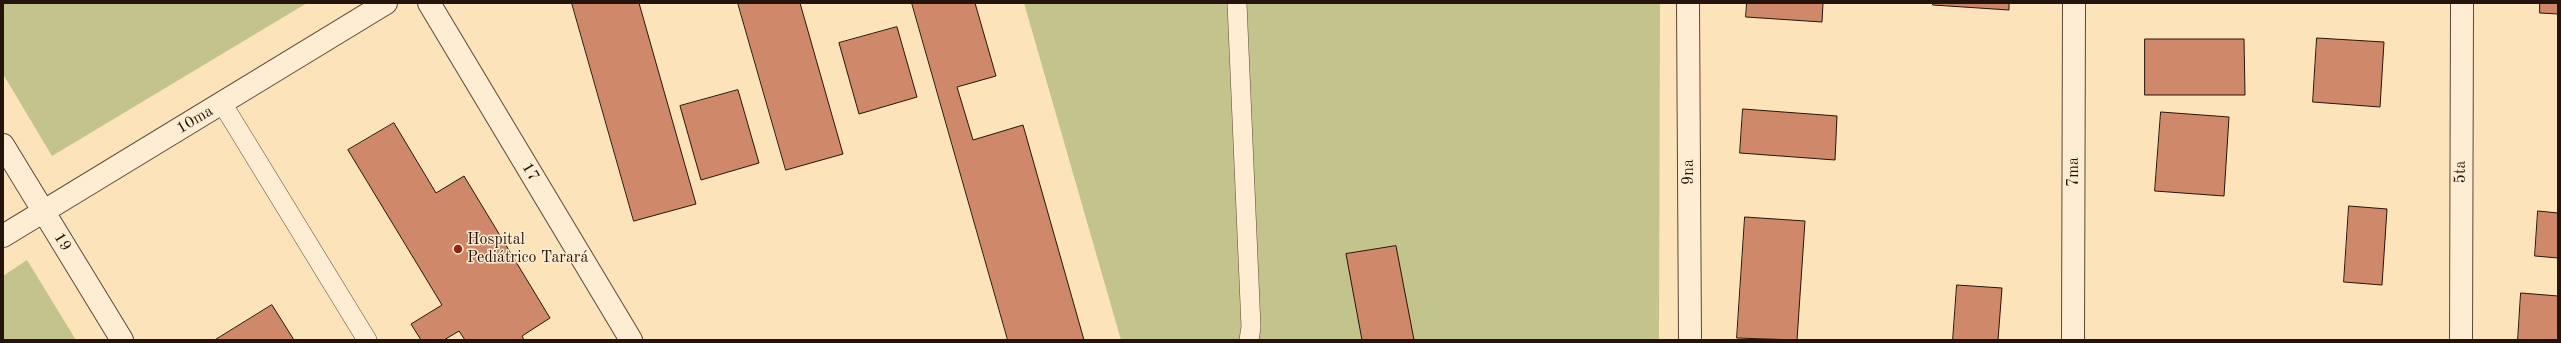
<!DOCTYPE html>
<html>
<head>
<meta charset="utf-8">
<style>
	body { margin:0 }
	#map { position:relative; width:2561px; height:343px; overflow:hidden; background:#fde3b9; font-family:"Old Standard TT",serif }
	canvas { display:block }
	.frame { position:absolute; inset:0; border:4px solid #25140c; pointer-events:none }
</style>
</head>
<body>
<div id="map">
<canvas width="2561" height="343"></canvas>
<div class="frame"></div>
</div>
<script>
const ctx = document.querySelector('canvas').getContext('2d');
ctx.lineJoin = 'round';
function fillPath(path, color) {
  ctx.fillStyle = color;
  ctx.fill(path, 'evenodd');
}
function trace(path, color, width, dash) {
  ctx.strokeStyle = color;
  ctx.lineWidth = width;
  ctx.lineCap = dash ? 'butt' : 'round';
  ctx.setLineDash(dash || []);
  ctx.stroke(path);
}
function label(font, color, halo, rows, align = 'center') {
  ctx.font = font + ' "Old Standard TT",serif';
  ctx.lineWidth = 3;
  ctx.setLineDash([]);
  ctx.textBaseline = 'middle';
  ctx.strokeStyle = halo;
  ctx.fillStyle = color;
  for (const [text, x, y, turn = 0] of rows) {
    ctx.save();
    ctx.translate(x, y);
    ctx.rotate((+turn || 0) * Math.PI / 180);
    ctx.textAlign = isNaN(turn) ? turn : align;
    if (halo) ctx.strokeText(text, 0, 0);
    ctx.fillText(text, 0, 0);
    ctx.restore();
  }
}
fillPath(new Path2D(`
	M3,3H307L52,156L3,74Z
	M1024,3H1660L1659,340H1121Z
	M27,260L76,340H3V276Z`), '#c3c38c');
const building = new Path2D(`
	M572,3H639L696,204L634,221Z
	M738,3H800L843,154L786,170Z
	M912,3H975L996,76L957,87L973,140L1023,125L1084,340H1008Z
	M1747,3H1823L1822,22L1746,17Z
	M1933,3H2009V10L1933,5Z
	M2540,3H2558V14L2540,13Z
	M897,27L917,97L859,114L839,43Z
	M2317,38L2384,42L2380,107L2313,102Z
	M2145,39H2244L2245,95H2145Z
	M738,90L759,163L701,180L680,106Z
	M1743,109L1837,116L1835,160L1740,153Z
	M2161,112L2229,117L2224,196L2155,191Z
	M394,123L436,193L464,176L550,318L522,336L524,340H465L459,331L444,340H421L411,324L442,305L348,150Z
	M2349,206L2387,209L2382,285L2344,282Z
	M2538,211L2558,213V258L2535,256Z
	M1745,217L1805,221L1797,340L1737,338Z
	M1396,246L1414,340H1362L1346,254Z
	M1957,285L2002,288L1998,340H1953Z
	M2521,293L2558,296V340H2518Z
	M272,305L294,340H215Z`);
fillPath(building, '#d0886b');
trace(building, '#25140c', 1);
const lane = new Path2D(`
	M1237,3L1251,327L1249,340
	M222,103L367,340`);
const street = new Path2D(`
	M429,3L631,340
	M1688,3L1690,340
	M3,145L122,340
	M3,236L386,3
	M2073,340L2074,3
	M2461,340L2462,3`);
trace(lane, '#5b4837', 20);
trace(street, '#5b4837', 24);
trace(lane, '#feedd2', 19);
trace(street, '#feedd2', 22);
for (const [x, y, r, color] of [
	[458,249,5,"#8f2418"]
]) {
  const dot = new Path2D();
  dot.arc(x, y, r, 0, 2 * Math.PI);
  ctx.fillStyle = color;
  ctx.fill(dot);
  trace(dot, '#feedd2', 1.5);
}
label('16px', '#25140c', '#feedd2', [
	["10ma",195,120,-31],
	["17",530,172,59],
	["9na",1689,172,-90],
	["7ma",2074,172,-90],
	["5ta",2461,172,-90],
	["19",62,242,59]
]);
label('16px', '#25140c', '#feedd2', [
	["Hospital",467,240],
	["Pediátrico Tarará",467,258]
], 'left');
</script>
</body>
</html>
